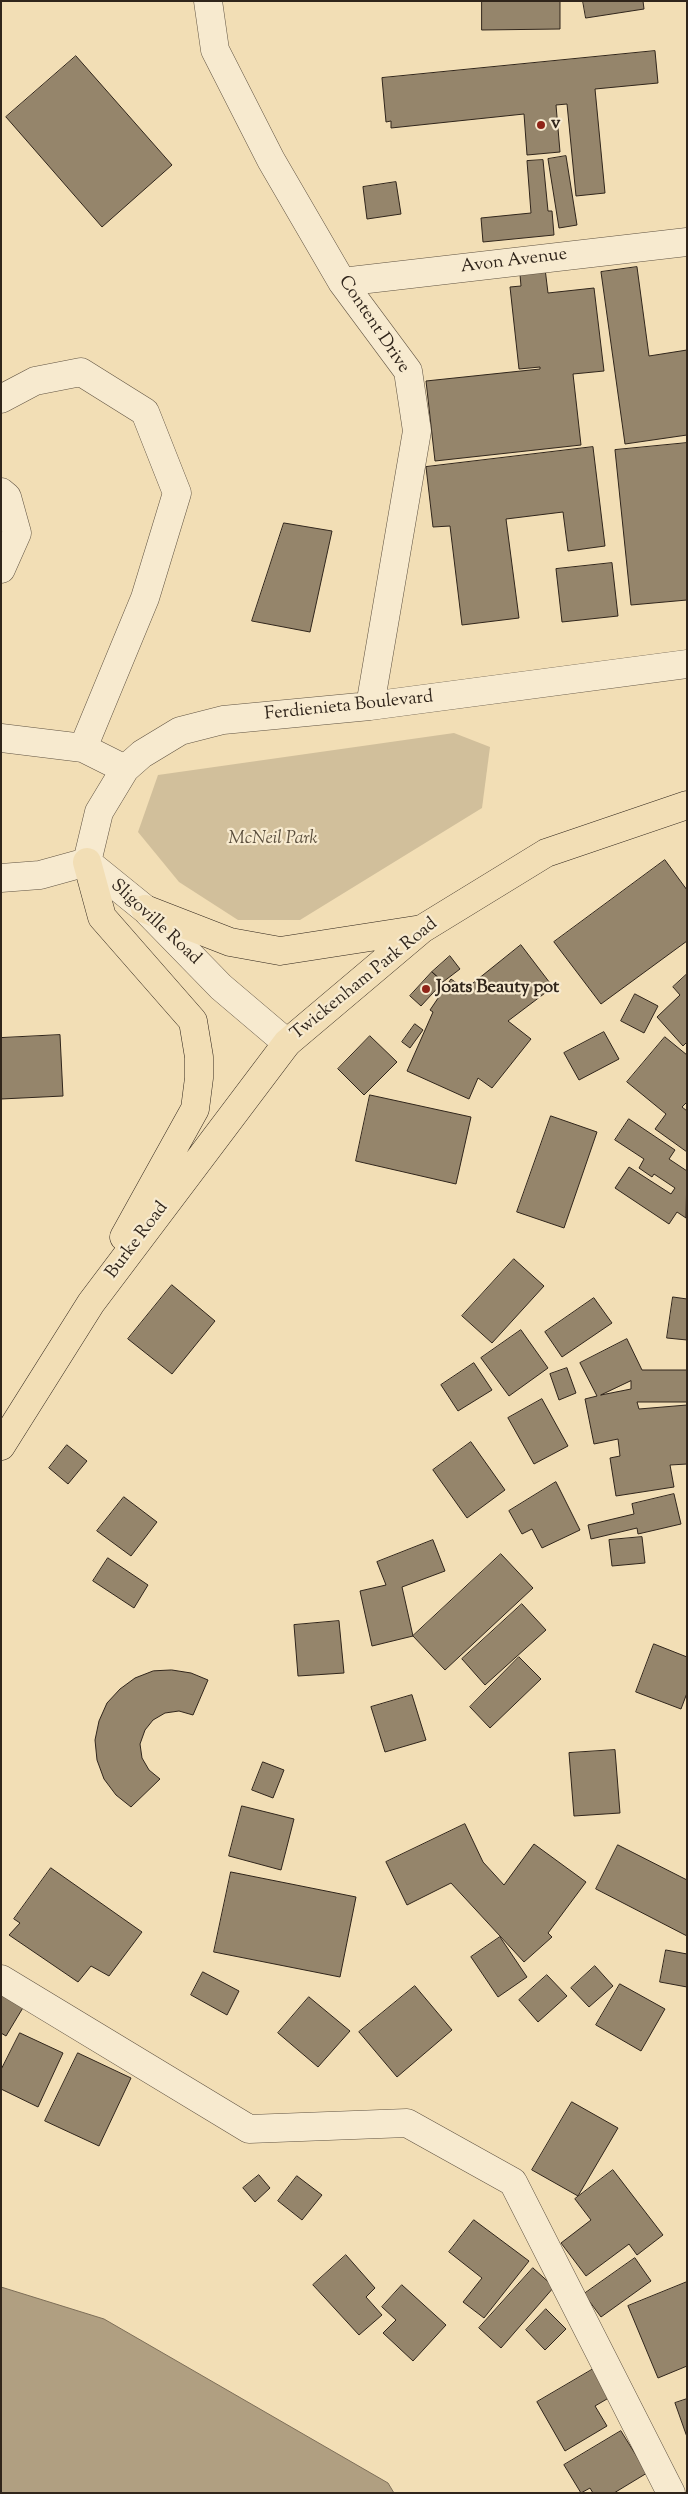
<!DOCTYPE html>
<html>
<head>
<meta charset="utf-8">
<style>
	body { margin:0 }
	#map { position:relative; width:688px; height:2494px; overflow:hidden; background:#f2deb5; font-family:"Sorts Mill Goudy",serif }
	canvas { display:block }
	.frame { position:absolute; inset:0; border:2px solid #30251b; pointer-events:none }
</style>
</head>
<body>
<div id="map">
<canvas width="688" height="2494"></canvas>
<div class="frame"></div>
</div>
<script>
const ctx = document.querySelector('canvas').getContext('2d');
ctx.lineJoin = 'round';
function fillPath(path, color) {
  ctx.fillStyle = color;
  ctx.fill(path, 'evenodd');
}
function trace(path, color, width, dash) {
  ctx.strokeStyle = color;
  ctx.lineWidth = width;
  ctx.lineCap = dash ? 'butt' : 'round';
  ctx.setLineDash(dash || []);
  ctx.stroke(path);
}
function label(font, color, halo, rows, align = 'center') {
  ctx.font = font + ' "Sorts Mill Goudy",serif';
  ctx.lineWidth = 4.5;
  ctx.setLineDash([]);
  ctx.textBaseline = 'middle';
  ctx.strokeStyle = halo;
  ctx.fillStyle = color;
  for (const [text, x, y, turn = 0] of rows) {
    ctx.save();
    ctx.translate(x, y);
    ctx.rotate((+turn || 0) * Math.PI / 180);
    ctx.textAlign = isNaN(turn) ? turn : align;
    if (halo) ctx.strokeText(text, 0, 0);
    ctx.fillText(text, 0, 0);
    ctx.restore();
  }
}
fillPath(new Path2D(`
	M454,733L490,747L482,808L300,920H238L179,882L138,832L158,775Z`), '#d1bf9b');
const water = new Path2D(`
	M1,2287L104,2319L388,2483L394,2493H1Z`);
fillPath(water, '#b09f81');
trace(water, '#7d6e58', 1);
const building = new Path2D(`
	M482,1H560V29L482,30Z
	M583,1H643L644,9L586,18Z
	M655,51L658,83L595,89L605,193L576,196L567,104L556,105L560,152L527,155L524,114L391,128V121L386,122L382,78Z
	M76,56L172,165L102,227L6,117Z
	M566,156L577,225L559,228L548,159Z
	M543,160L548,211H552L554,235L483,242L481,218L531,213L527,161Z
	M396,182L401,214L367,219L363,187Z
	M544,260L548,293L594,288L604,371L573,374L581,445L435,461L426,381L540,369V367L519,369L510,287L521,286L519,263Z
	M637,267L649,356L687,350V435L625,444L601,272Z
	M687,443V600L631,605L615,450Z
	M593,447L605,546L568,551L563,512L506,519L519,618L462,625L450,526L433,527L426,467Z
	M284,523L332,531L310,632L252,621Z
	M612,563L618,616L562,622L556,569Z
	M665,860L687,890V941L601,1004L554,942Z
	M521,945L553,987L508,1021L531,1039L492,1088L478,1078L469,1099L407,1071L433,1012L430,1010L451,979L465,989Z
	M450,956L460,969L443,982L432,972Z
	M432,972L443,982L421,1006L410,996Z
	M687,974V1042L683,1046L657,1017L680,995L673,987Z
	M635,994L658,1006L644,1033L621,1021Z
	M415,1024L423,1030L410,1048L402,1042Z
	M604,1032L619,1059L579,1080L564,1053Z
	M60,1035L63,1096L1,1099V1038Z
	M370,1036L397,1062L364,1095L338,1069Z
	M665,1037L687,1055V1102L682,1107L687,1111V1152L655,1129L666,1114L627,1082Z
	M370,1095L471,1117L456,1184L356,1161Z
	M551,1116L597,1132L564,1228L517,1212Z
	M629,1119L675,1150L669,1159L687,1171L686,1218L677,1212L669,1224L615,1188L629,1167L671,1194L675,1188L654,1174L652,1177L639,1168L644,1159L615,1140Z
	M514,1259L544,1286L492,1343L462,1316Z
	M172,1285L215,1321L172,1374L128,1339Z
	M673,1297L687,1299V1340L667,1338Z
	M594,1298L612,1323L562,1357L545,1332Z
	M521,1330L548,1368L509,1396L481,1358Z
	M627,1339L642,1370H687V1402H637L639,1409L687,1405V1464L670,1465L674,1487L616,1496L610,1458L620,1456L618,1439L594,1444L585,1399L597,1396L580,1363ZM631,1381V1389L601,1395Z
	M474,1363L492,1390L458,1411L441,1385Z
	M567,1368L576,1393L559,1400L550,1374Z
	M542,1399L568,1446L534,1464L508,1418Z
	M471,1442L505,1490L467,1518L433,1470Z
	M67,1445L87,1461L68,1484L49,1468Z
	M556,1482L580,1530L542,1548L532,1529L522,1534L509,1511Z
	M674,1494L681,1524L638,1534L637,1528L591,1539L588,1525L634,1514L632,1504Z
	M124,1497L157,1522L131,1556L97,1531Z
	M642,1537L645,1563L612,1566L609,1540Z
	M433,1540L445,1571L402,1587L413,1636L372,1646L360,1591L386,1585L377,1562Z
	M501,1554L533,1588L445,1670L413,1636Z
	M108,1558L148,1585L134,1608L93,1581Z
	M522,1604L546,1630L485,1685L462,1659Z
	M339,1621L344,1673L298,1676L294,1625Z
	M654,1644L687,1657V1693L681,1709L636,1692Z
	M519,1657L541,1679L490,1728L470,1707Z
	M172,1670L191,1673L208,1680L193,1715L179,1711L165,1713L153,1720L145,1730L140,1744L142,1758L149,1770L160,1779L131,1807L116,1795L104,1779L97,1760L95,1740L99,1721L107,1703L120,1689L135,1678L153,1671Z
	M412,1695L426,1740L385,1752L371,1707Z
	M615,1750L620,1813L574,1816L569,1753Z
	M263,1762L284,1770L273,1798L252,1790Z
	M242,1806L294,1819L281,1870L229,1856Z
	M465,1824L483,1862L504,1885L534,1844L586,1882L548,1933L552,1937L524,1962L451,1883L407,1905L386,1862Z
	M618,1845L687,1880V1936L596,1889Z
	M51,1868L142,1932L109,1976L91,1966L78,1982L9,1935L20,1923L14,1919Z
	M231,1872L356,1897L340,1977L214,1952Z
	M500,1937L527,1977L498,1997L471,1957Z
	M666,1950L687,1954V1987L660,1982Z
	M595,1966L613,1986L589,2007L571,1988Z
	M203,1972L239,1991L227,2015L191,1995Z
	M547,1975L567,1996L538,2022L519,2000Z
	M620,1984L665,2009L641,2051L596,2025Z
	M415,1986L452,2030L397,2077L359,2032Z
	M1,1992L24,2006L6,2036L1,2033Z
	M309,1997L350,2031L318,2067L278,2033Z
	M20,2033L63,2053L38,2107L1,2089V2070Z
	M78,2053L131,2078L99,2146L45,2121Z
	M572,2102L618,2128L578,2196L532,2170Z
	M613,2170L663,2235L637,2255L629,2244L586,2276L561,2243L591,2220L575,2199Z
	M259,2175L270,2188L255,2202L243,2188Z
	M297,2176L322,2195L302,2220L278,2201Z
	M474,2220L529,2261L484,2318L463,2302L482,2278L449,2252Z
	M346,2255L375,2288L366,2297L382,2315L359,2335L313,2285Z
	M635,2258L651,2281L601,2317L584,2294Z
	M533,2268L554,2287L501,2348L479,2328Z
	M687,2282V2366L658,2378L628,2306Z
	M402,2285L446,2325L413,2361L383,2333L396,2320L382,2307Z
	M546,2309L566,2329L545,2350L526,2330Z
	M595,2368L612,2396L595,2406L607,2426L565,2451L537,2402Z
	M687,2399V2437L675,2403Z
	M621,2431L647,2473L614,2493H593L590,2488L581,2493L564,2465Z`);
fillPath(building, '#95856b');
trace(building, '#30251b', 1);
const minor = new Path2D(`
	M208,1L215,50L271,160L342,282L408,371L417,431L370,706
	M342,282L687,242
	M1,399L35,381L81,372L145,412L177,493L145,598L83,748
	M1,492L7,497L17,533L1,569
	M1,738L83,748L125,769
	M87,862L99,812L125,769L142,754L180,731L223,720L370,706L687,664
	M87,862L145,909L221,987L287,1043
	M1,878L40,875L87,862
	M1,1979L249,2129L407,2123L513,2182L671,2493`);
const major = new Path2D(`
	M87,862L102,917L193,1021L199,1057V1078L195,1109L124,1237
	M145,909L230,942L280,951L422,929
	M1,1446L91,1303L287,1043L422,929L546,853L687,805`);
trace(minor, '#605342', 29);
trace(major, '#30251b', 29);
trace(minor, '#f7eacf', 28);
trace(major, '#f2deb5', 28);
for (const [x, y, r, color] of [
	[541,125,5,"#8f2418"],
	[426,989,5,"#8f2418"]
]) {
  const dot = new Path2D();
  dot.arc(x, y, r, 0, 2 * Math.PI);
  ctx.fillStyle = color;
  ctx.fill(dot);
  trace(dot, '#f7eacf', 2);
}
label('bold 18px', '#30251b', '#f7eacf', [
	["v",551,125],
	["Joats Beauty pot",436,989]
], 'left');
label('18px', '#30251b', '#f7eacf', [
	["Avon Avenue",514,262,-7],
	["Content Drive",373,325,56],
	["Ferdienieta Boulevard",349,707,-6],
	["Sligoville Road",155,923,43],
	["Twickenham Park Road",365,980,-39],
	["Burke Road",138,1241,-53]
]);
label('italic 18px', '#584c3b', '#f7eacf', [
	["McNeil Park",273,840]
]);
</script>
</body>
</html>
